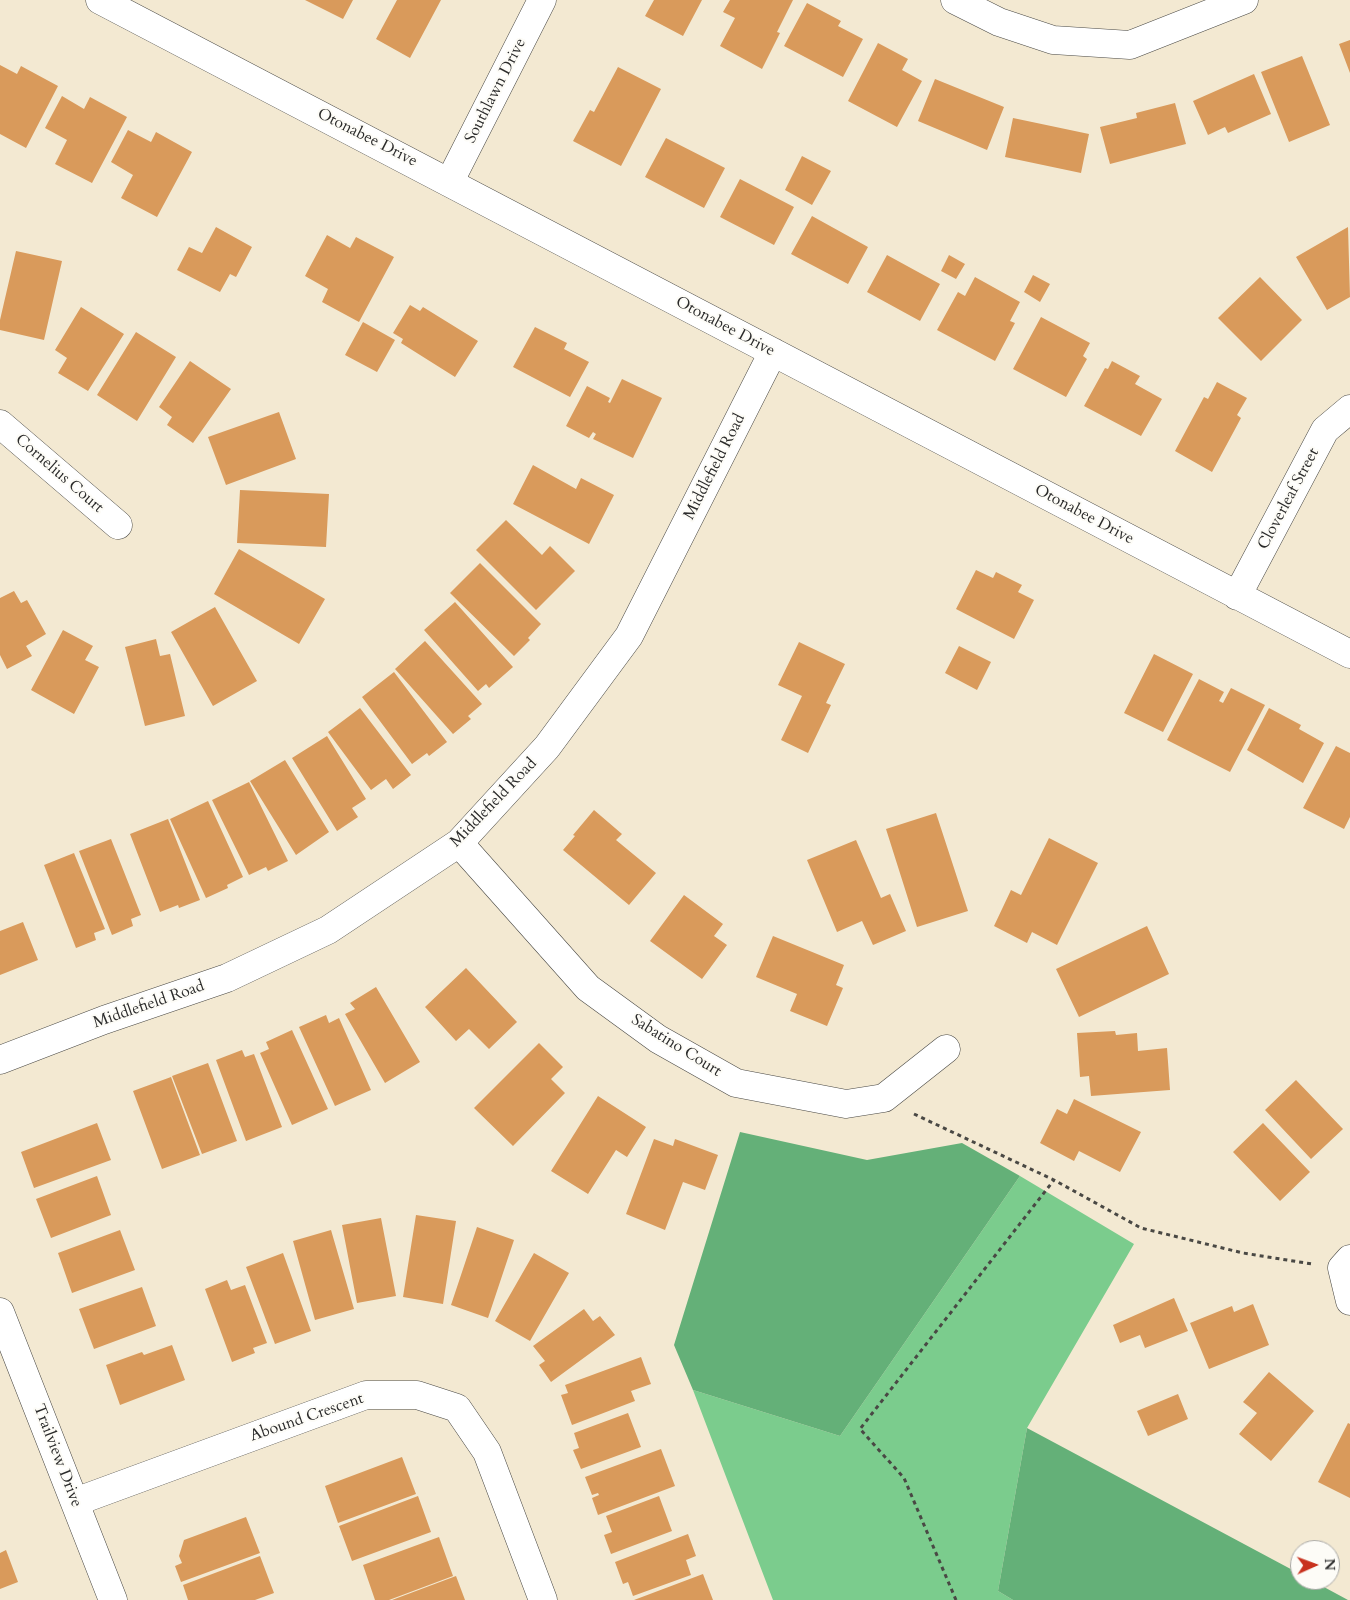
<!DOCTYPE html>
<html>
<head>
<meta charset="utf-8">
<style>
	body { margin:0 }
	#map { position:relative; width:1350px; height:1600px; overflow:hidden; background:#f3e9d2; font-family:Cardo,serif }
	canvas { display:block }
	.north { position:absolute; left:1290px; top:1540px; width:50px; height:50px; box-sizing:border-box; background:#fdfcf7; border:1px solid #a9a8a5; border-radius:50%; rotate:88deg; font-size:14px; font-weight:700; line-height:20px; text-align:center; color:#2b2b2b }
	.north::after { content:''; display:block; margin:auto; width:18px; height:22px; background:#c8321e; clip-path:polygon(50% 0,100% 100%,50% 72%,0 100%) }
</style>
</head>
<body>
<div id="map">
<canvas width="1350" height="1600"></canvas>
<div class="north">N</div>
</div>
<script>
const ctx = document.querySelector('canvas').getContext('2d');
ctx.lineJoin = 'round';
function fillPath(path, color) {
  ctx.fillStyle = color;
  ctx.fill(path, 'evenodd');
}
function trace(path, color, width, dash) {
  ctx.strokeStyle = color;
  ctx.lineWidth = width;
  ctx.lineCap = dash ? 'butt' : 'round';
  ctx.setLineDash(dash || []);
  ctx.stroke(path);
}
function label(font, color, halo, rows, align = 'center') {
  ctx.font = font + ' Cardo,serif';
  ctx.lineWidth = 4;
  ctx.setLineDash([]);
  ctx.textBaseline = 'middle';
  ctx.strokeStyle = halo;
  ctx.fillStyle = color;
  for (const [text, x, y, turn = 0] of rows) {
    ctx.save();
    ctx.translate(x, y);
    ctx.rotate((+turn || 0) * Math.PI / 180);
    ctx.textAlign = isNaN(turn) ? turn : align;
    if (halo) ctx.strokeText(text, 0, 0);
    ctx.fillText(text, 0, 0);
    ctx.restore();
  }
}
fillPath(new Path2D(`
	M1020,1176L1134,1244L1027,1428L998,1591L1013,1600H773L693,1390L840,1436Z`), '#7bcc8d');
fillPath(new Path2D(`
	M740,1132L867,1160L962,1143L1020,1176L840,1436L693,1390L674,1345Z
	M1027,1428L1300,1574V1580H1311L1348,1600H1013L998,1591Z`), '#64b078');
fillPath(new Path2D(`
	M305,0H353L343,19Z
	M397,0H441L410,58L376,39Z
	M654,0H702L683,36L645,16Z
	M730,0H793L777,32L780,33L762,69L720,46L735,18L723,12Z
	M807,3L841,21L838,26L863,39L843,77L784,46Z
	M1350,40V73L1339,44Z
	M878,43L908,59L902,70L922,81L897,127L848,101Z
	M1302,56L1330,125L1289,142L1261,72Z
	M0,65L17,74L21,66L58,86L26,148L0,134Z
	M618,67L661,89L621,166L573,141L590,110L594,112Z
	M1254,74L1271,114L1228,133L1225,127L1208,135L1193,101Z
	M935,79L1004,107L987,150L918,121Z
	M62,96L84,109L90,97L127,117L92,183L55,164L67,140L45,128Z
	M1175,103L1186,144L1110,164L1100,127L1137,118L1136,113Z
	M1013,118L1089,134L1081,173L1005,157Z
	M128,130L151,142L156,132L192,152L157,217L121,198L133,175L111,162Z
	M666,138L725,168L704,208L645,177Z
	M802,156L831,171L812,205L785,190Z
	M740,179L794,207L774,245L720,217Z
	M812,216L868,247L848,284L791,254Z
	M216,227L252,247L236,277L230,274L220,292L177,270L189,247L202,253Z
	M1348,227L1350,297L1327,310L1296,257Z
	M327,235L350,248L356,237L394,257L359,322L322,302L328,289L305,276Z
	M16,251L62,261L44,340L0,330V320Z
	M887,255L940,284L920,321L867,292Z
	M949,255L965,264L956,279L941,271Z
	M1033,275L1050,284L1040,302L1024,292Z
	M975,277L1020,302L1010,321L1015,323L995,361L937,330L958,292L965,296Z
	M1260,277L1302,320L1261,361L1218,318Z
	M410,305L420,311L423,307L478,341L455,377L401,343L403,339L393,333Z
	M81,307L124,334L88,391L58,373L67,358L55,350Z
	M1041,317L1090,343L1083,356L1087,359L1066,397L1013,369Z
	M363,322L395,340L377,372L345,355Z
	M535,327L567,343L564,349L589,362L570,397L513,367Z
	M136,332L176,357L137,421L97,395Z
	M190,361L231,389L193,443L167,425L172,417L159,407Z
	M1112,361L1140,376L1135,384L1162,399L1141,436L1084,406L1105,368L1108,369Z
	M622,379L662,398L633,458L593,439L596,434L593,432L589,438L566,426L587,386L610,398L608,402L610,403Z
	M1217,382L1247,398L1237,415L1241,418L1212,472L1175,451L1204,397L1208,399Z
	M279,412L296,459L226,485L208,437Z
	M533,465L576,489L581,478L614,495L589,544L513,504Z
	M240,490L329,494L326,547L237,543Z
	M506,520L542,555L550,546L575,571L536,610L476,550Z
	M239,549L325,599L299,644L214,594Z
	M480,563L541,624L528,638L530,640L514,656L450,593Z
	M976,570L993,578L996,572L1022,585L1018,592L1034,600L1014,639L956,609Z
	M14,591L21,603L27,600L46,634L26,646L32,656L7,669L0,655V598Z
	M455,602L513,667L489,688L486,684L478,691L424,630Z
	M215,607L257,681L213,706L171,632Z
	M63,630L93,646L85,660L99,667L74,714L31,690Z
	M156,639L160,656L170,654L185,716L145,726L125,647Z
	M425,641L482,704L468,716L471,719L453,734L395,669Z
	M799,642L845,664L826,703L831,705L808,753L781,740L802,696L778,685Z
	M959,646L991,662L977,690L945,673Z
	M1154,654L1193,674L1163,732L1124,713Z
	M394,672L447,742L429,756L427,753L412,764L362,697Z
	M1199,679L1224,692L1219,701L1223,703L1231,688L1265,705L1230,772L1167,740Z
	M360,708L411,775L393,789L386,779L371,790L328,732Z
	M1269,708L1301,725L1299,729L1324,743L1303,783L1247,750Z
	M327,736L366,799L352,808L358,817L337,831L292,758Z
	M1336,746L1350,753V817L1344,829L1303,808Z
	M285,760L329,832L296,855L250,781Z
	M249,782L288,861L268,871L266,867L249,875L212,800Z
	M208,801L243,877L227,885L228,888L206,898L170,819Z
	M594,810L622,834L616,840L656,873L629,905L563,850L575,836L573,835Z
	M936,813L968,911L917,927L886,829Z
	M168,819L200,900L179,908L178,905L160,912L130,834Z
	M1049,838L1098,863L1057,945L1032,932L1027,943L994,926L1011,890L1021,895Z
	M111,839L141,915L131,919L133,926L112,935L79,851Z
	M856,840L881,898L890,894L906,931L873,945L862,921L837,932L807,860Z
	M74,853L105,929L94,933L96,940L76,948L44,865Z
	M684,895L723,924L714,936L727,945L702,979L650,941Z
	M23,922L38,960L0,975V931Z
	M1147,926L1169,974L1079,1017L1056,969Z
	M773,936L844,965L836,985L843,988L827,1026L790,1011L797,994L756,977Z
	M466,968L517,1022L489,1049L469,1029L456,1041L425,1007Z
	M376,987L420,1062L385,1083L345,1014L355,1009L350,1003Z
	M326,1015L329,1023L339,1018L371,1090L335,1106L299,1027Z
	M292,1030L328,1109L292,1125L260,1053L269,1049L266,1042Z
	M1115,1031L1116,1035L1137,1033L1138,1051L1167,1048L1170,1090L1091,1096L1089,1076L1080,1077L1077,1033Z
	M539,1043L563,1067L551,1079L565,1093L513,1146L474,1108Z
	M242,1050L245,1057L254,1054L282,1127L246,1141L216,1060Z
	M208,1063L237,1141L202,1154L172,1076Z
	M171,1077L200,1155L162,1169L133,1091Z
	M1296,1080L1343,1129L1311,1159L1265,1110Z
	M598,1096L646,1127L627,1157L616,1150L588,1194L551,1171Z
	M1074,1099L1141,1132L1120,1172L1079,1151L1074,1161L1040,1143L1057,1109L1067,1114Z
	M97,1123L111,1160L34,1188L21,1152Z
	M1263,1123L1310,1172L1280,1201L1233,1152Z
	M654,1139L673,1146L675,1139L718,1155L705,1190L683,1182L665,1230L626,1214Z
	M97,1176L111,1215L51,1238L36,1199Z
	M416,1215L456,1221L443,1304L403,1297Z
	M381,1218L396,1296L357,1303L342,1225Z
	M477,1227L514,1240L488,1318L451,1305Z
	M120,1230L135,1270L72,1293L58,1253Z
	M331,1230L354,1309L315,1320L293,1241Z
	M283,1253L311,1331L275,1344L246,1267Z
	M534,1253L569,1273L530,1341L495,1321Z
	M227,1280L231,1290L245,1285L267,1343L253,1348L255,1353L232,1362L205,1289Z
	M142,1287L156,1326L94,1349L79,1309Z
	M1174,1298L1188,1331L1145,1348L1140,1335L1120,1343L1113,1325Z
	M1253,1304L1269,1345L1209,1369L1190,1323L1232,1306L1234,1312Z
	M584,1309L593,1321L600,1316L615,1335L551,1382L539,1365L545,1361L533,1346Z
	M172,1345L185,1380L120,1405L106,1365L142,1352L144,1355Z
	M641,1357L651,1384L631,1391L635,1401L572,1425L561,1395L568,1393L565,1385Z
	M1269,1372L1314,1411L1271,1461L1239,1434L1257,1413L1243,1402Z
	M1178,1394L1188,1419L1148,1436L1137,1411Z
	M628,1413L641,1447L581,1469L573,1450L579,1448L574,1433Z
	M1348,1423L1350,1424V1498L1318,1482Z
	M661,1449L675,1486L598,1515L592,1498L599,1495L598,1493L592,1495L585,1477Z
	M402,1457L416,1494L338,1523L325,1486Z
	M418,1496L431,1532L352,1561L339,1526Z
	M659,1496L672,1531L611,1554L604,1535L612,1532L606,1516Z
	M246,1517L260,1553L181,1582L175,1566L182,1563L179,1556L184,1540Z
	M688,1534L696,1556L686,1560L691,1575L633,1596L628,1582L623,1584L615,1562Z
	M439,1537L453,1576L389,1600H375L363,1565Z
	M6,1550L18,1582L0,1589V1553Z
	M260,1556L274,1593L255,1600H188L183,1585Z
	M703,1574L713,1600H634Z
	M456,1576L465,1600H392Z`), '#d99a5b');
const minor = new Path2D(`
	M100,0C518,216 933,437 1350,654
	M955,0L999,22L1053,40L1130,45L1244,0
	M450,181L542,0
	M0,424L118,525
	M1237,596L1325,430L1350,409
	M459,843L588,988L658,1039L736,1083L846,1104L884,1098L946,1049
	M0,1060L104,1020L227,978L328,930L459,843L547,747L629,636L773,352
	M1350,1259L1342,1268L1350,1301
	M0,1312L113,1600
	M75,1502L366,1395H417L457,1408L487,1452L543,1600`);
trace(minor, '#494844', 29);
trace(new Path2D(`
	M914,1114L1054,1180L1141,1228L1243,1253L1312,1264
	M956,1600L904,1478L860,1429L1054,1180`), '#494844', 3, [4, 4]);
trace(minor, '#fff', 28);
label('16px', '#2b2b2b', '#fdfcf7', [
	["Southlawn Drive",496,91,-63],
	["Otonabee Drive",367,138,27],
	["Otonabee Drive",725,327,28],
	["Middlefield Road",715,467,-63],
	["Cornelius Court",59,474,41],
	["Cloverleaf Street",1289,499,-62],
	["Otonabee Drive",1084,515,28],
	["Middlefield Road",494,803,-46],
	["Middlefield Road",149,1005,-19],
	["Sabatino Court",676,1046,32],
	["Abound Crescent",307,1418,-19],
	["Trailview Drive",57,1456,69]
]);
</script>
</body>
</html>
